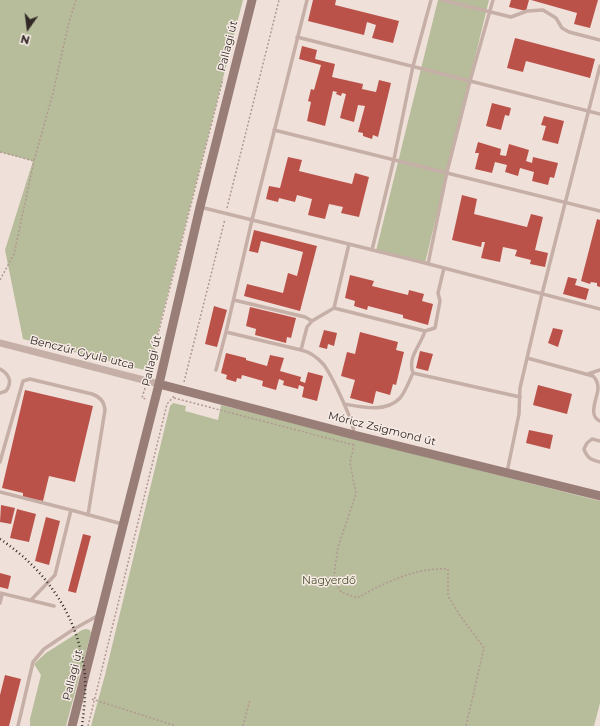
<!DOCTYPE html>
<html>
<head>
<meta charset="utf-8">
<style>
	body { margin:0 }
	#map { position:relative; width:600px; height:726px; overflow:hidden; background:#efe1d9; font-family:Montserrat,sans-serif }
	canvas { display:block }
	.north { position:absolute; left:8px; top:8px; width:40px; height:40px; -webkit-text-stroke:3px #f7ebe5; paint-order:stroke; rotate:194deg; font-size:11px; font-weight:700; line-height:16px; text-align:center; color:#322826 }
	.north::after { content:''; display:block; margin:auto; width:14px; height:18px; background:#322826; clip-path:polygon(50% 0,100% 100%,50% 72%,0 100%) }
</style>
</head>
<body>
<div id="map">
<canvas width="600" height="726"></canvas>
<div class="north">N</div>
</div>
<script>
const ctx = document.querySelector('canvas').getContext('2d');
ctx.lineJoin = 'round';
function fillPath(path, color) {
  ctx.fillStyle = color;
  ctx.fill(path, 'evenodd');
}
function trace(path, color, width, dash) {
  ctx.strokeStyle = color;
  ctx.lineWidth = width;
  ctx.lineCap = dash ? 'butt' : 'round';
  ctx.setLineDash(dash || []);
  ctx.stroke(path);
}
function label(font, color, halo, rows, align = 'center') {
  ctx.font = font + ' Montserrat,sans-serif';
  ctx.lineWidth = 3;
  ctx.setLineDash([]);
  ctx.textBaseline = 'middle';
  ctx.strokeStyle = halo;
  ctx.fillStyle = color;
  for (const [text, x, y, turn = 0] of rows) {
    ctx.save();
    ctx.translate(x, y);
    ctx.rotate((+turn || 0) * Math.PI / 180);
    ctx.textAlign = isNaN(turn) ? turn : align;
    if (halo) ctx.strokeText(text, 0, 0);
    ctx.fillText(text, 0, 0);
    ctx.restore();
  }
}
fillPath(new Path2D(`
	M0,0H243L148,371L23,339L5,250L33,161L0,152Z
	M438,0H489L425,263L376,251Z
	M173,403L186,406L185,411L218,420L221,405L600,501V703L594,726H91L105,675L170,406Z
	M86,629L90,630L91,633L66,726H30V719L41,675L34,664L46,653L82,630Z`), '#b7bc9b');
fillPath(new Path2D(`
	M313,0H336L335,5L399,21L393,43L372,38L376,25L367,22L364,35L308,21Z
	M511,0H529L526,11L509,7Z
	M531,0H598L590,28L574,24L577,13Z
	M515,38L595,59L590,78L526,61L523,72L507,68Z
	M302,46L317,50L315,59L335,64L332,77L363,84L362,89L376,92L379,80L391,83L378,137L373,135L372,139L363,136V133L358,132L365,106L358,105L354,122L340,118L346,94L342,93L341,96L336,94L337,92L333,91L325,126L307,121L311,102L308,101L311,89L314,90L321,65L299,59Z
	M492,103L511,108L509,116L505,115L501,130L486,126Z
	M544,116L564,121L558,144L542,140L546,126L541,125Z
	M478,142L501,149L500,155L506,156L509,144L529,150L526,161L532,163L533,157L558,163L554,178L550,177L548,185L532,181L534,172L520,168L518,176L505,172L507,165L495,162L492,173L475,169L479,153H475Z
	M288,157L302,160L299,171L352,184L355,173L369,177L359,217L341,213L343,207L329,204L325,219L308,215L312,199L297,195L295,202L279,198L278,202L266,199L269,186L280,188Z
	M462,195L477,199L474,214L527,227L531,214L543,217L535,250L548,253L545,267L530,264L531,260L515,256L517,250L503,247L500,262L481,258L485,242H482L481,247L452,240Z
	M597,219L600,220V287L597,286V283L591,282L590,284L581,281Z
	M254,230L317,246L300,311L244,296L247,284L283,293L288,273L297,276L303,252L261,241L258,253L249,251Z
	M350,275L374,281L372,286L408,295L409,290L424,294L422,301L433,304L428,325L403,318V315L368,306L367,310L354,306L355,301L345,298Z
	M568,277L577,279L575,285L589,289L586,300L563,294Z
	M214,306L227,310L217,347L205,344Z
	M250,307L296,318L291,338L287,337L286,343L255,335L256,329L246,326Z
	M553,328L563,330L558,347L548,343Z
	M324,330L337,333L334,346L328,344L327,349L319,347Z
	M360,332L398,342L396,350L404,352L396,385L393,384L390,395L376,391L373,404L350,398L355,380L341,376L347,352L355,354Z
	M420,351L433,354L428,371L416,368Z
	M226,353L246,358V360L267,366L270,355L284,358L280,371L301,377L300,381L305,383L308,372L323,376L317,401L302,397L304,387L299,385L298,389L283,385L284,381L279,379L276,390L262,386L263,381L242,375L241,379L237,378L236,382L226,379L227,375L221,373Z
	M538,385L572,394L567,414L533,405Z
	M25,390L93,406L75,482L49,476L43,501L23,497V493L2,488Z
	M529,430L553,435L550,449L526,443Z
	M1,505L15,508L11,524L0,522Z
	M17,509L36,514L29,542L10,538Z
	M46,517L60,521L49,565L35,561Z
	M83,534L91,536L76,593L68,591Z
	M0,573L11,576L8,589L0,587Z
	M5,675L21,679L9,726H0V695Z`), '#bb524a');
trace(new Path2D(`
	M0,152L34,161L53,93L69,22L76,0
	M227,208L279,0
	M0,280L14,254L34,161
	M148,374L223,79
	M184,382L225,219
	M145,388L142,398L146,399
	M174,398L354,445
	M354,444L350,463L356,494L338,547L335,567L334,580L341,592L357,598C384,583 416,567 448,569V596L459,614L484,648L466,726
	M92,699L176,726
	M88,726L167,404L174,396
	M243,726L250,700`), '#b19991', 1.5, [2, 2]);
trace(new Path2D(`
	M442,0L511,17L527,11L543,10L556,18L562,28L569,32L600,40
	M297,37L600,114
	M274,130L600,211
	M200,207L425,263L600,309
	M349,244L334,308L425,331C421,345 407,357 413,373L520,397
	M372,250L394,159L413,66L431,0
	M428,264L447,172L470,81L493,0
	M234,300L305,317L312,321
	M425,331L435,328L440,301L438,293L444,268
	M226,332L252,220L307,0
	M301,350C311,352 318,358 324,365C332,376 353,420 354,433
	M527,358L593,376C596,379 598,383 598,388C598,397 587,416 600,421
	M0,369C9,374 13,382 6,391L0,393
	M216,370L226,332L301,350L307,327L312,321L334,308
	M588,374L600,370
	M344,404C362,407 386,413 400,398C406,391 409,381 413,373
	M600,441L592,439L587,443L584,449C587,458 591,460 600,462
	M0,462L23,381L30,379L92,394C100,397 104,401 105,410L88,515
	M507,472L519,414L520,388L542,294L600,66
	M0,492L71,510L55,575L31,600
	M71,510L122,524
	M0,593L54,606
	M0,603L2,594
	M18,726L33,662L44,649L74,629L99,615`), '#c5afa6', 3.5);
trace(new Path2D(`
	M0,343L159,384`), '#c5afa6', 7);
trace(new Path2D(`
	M159,384L354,435L600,496
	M72,726L159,384L200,207L252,0`), '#997e78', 9);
trace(new Path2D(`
	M0,539C48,571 80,619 85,677C86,693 84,710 82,726`), '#322826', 2.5, [1, 3]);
label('11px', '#322826', '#f7ebe5', [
	["Pallagi út",228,46,-76],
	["Benczúr Gyula utca",82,353,14],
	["Pallagi út",152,361,-77],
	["Móricz Zsigmond út",382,429,14],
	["Pallagi út",73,675,-76]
]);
label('11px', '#484e2c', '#f7ebe5', [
	["Nagyerdő",329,581]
]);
</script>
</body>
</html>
